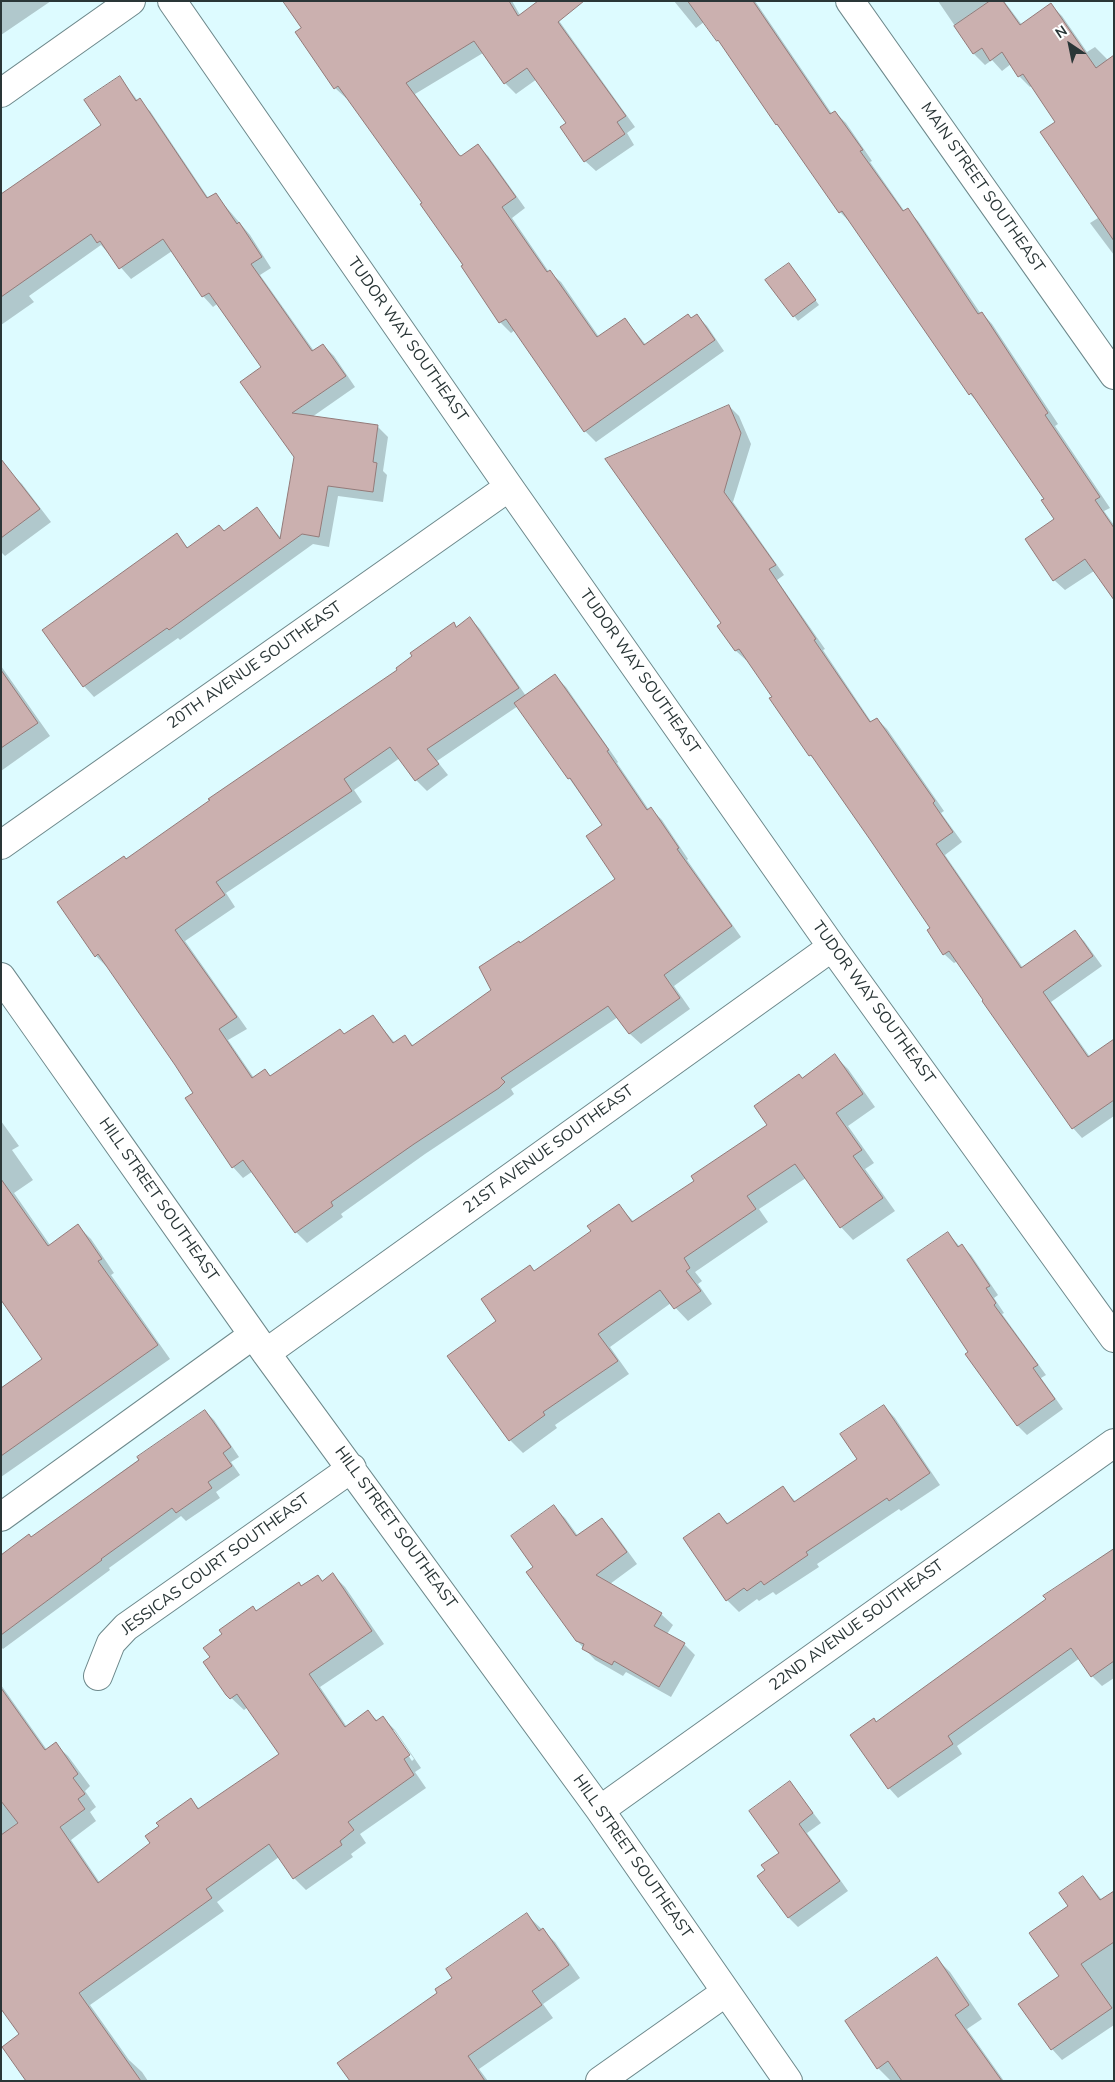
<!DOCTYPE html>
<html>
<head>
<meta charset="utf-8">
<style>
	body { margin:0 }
	#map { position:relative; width:1115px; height:2082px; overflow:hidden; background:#ddfbff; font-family:"Nunito Sans",sans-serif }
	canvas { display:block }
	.frame { position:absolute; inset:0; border:2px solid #2a3637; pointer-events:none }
	.north { position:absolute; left:1045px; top:20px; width:50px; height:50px; -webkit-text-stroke:4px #fff; paint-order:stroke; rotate:326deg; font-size:14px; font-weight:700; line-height:20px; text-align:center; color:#2a3637 }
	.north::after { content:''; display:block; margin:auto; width:18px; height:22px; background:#2a3637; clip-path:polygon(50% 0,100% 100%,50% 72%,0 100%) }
</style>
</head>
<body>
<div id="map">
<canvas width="1115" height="2082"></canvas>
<div class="frame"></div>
<div class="north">N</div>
</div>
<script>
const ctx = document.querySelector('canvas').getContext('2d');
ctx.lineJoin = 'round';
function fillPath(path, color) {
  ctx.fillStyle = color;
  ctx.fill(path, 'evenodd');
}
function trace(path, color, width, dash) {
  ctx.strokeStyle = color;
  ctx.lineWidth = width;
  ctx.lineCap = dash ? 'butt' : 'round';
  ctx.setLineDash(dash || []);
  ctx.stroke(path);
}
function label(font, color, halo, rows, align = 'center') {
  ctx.font = font + ' "Nunito Sans",sans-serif';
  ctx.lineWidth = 4;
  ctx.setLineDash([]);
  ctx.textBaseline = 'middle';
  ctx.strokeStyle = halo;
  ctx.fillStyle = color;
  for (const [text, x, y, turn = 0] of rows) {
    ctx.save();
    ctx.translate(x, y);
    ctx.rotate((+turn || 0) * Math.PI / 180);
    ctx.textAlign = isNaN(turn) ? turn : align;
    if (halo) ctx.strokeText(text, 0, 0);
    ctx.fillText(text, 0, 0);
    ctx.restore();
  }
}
fillPath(new Path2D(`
	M1,1H51L1,35Z
	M284,1H512L520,15L552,11L635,127L627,133L634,145L596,171L585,161L568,123L537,79L516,94L505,83L483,53L415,94L461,157L478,146L488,156L525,208L512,218L549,272L561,282L599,337L625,319L646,345L697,316L707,326L724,351L596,442L585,431L515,330L511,333L500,322L423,204L347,97L346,98L335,88L297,33L303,28Z
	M674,1H755L832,114L835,112L846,123L872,161L870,162L905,212L907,210L918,221L981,314L982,313L992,324L1058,424L1055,426L1110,508L1104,511L1114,525V598L1094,571L1065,590L1054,580L1056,520L1046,499L980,404L970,394L851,223L840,212L784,132L777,125L724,47L704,22L696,28Z
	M938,1H1004L1022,25L1051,5L1062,16L1087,52L1095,47L1106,58L1114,68V255L1090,223L1098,218L1090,207L1092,206L1057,122L1032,86L1030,87L1019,76L1011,64L1002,71L992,60L985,65L974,54Z
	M120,78L138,101L150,111L209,199L215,194L250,235L271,268L260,275L314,351L323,345L334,356L355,387L312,417L377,426L388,437L383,471L387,475L383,502L338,496L329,547L313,544L180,640L178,638L94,697L84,686L176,535L189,549L225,532L256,509L281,538L295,457L263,367L217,304L213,307L203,296L172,251L131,279L101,245L29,296L34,302L1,325V196L103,125Z
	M793,269L819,305L798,321L767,280Z
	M729,406L739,416L751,444L733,502L784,575L777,580L825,649L823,650L872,723L877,719L887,729L944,811L941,813L962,842L945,855L1023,968L1074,931L1084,941L1102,966L1051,1002L1090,1057L1114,1040V1116L1082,1138L1073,1128L958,961L954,963L944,954L932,928L818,763L810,755L748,659L746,660L736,651L719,626L723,623L607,460Z
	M1,468L10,472L22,484L51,522L5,556L1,552Z
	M470,618L480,629L526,696L555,676L566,687L618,762L617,763L649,810L651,809L662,820L688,859L687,860L741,937L674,986L690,1009L641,1044L630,1034L618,1017L511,1089L514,1094L509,1098L425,1154L341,1214L343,1217L307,1243L296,1232L253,1171L243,1178L233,1167L195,1093L108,966H106L96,956L126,860L399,670L453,624L457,628ZM518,706L603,826L617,879L521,944L493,991L414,1046L405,1037L395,1043L373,1017L345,1035L271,1077L265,1071L254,1078L228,1040L247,1029L185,941L235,907L226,893L362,802L354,790L400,758L416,780L427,791L448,775L437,761Z
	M1,666L50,736L1,771Z
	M835,1056L848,1069L875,1107L848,1126L874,1163L865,1169L895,1211L853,1240L841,1227L806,1178L759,1209L768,1222L695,1272L702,1281L698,1284L712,1304L688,1321L671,1303L610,1347L629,1374L555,1425L557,1428L523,1453L510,1440L449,1356L498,1321L535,1272L592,1232L618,1205L634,1222L696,1181L768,1125L802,1079Z
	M1,1121L19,1146L12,1150L33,1180L14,1193L50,1245L78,1226L91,1239L114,1273L111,1275L170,1359L1,1477V1388L43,1359L1,1298Z
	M948,1233L960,1247L962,1246L971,1255L998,1295L994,1298L1004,1313L1002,1314L1046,1375L1041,1378L1063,1409L1027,1435L1018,1426L966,1355L970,1352Z
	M884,1406L895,1418L940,1485L901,1511L899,1509L817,1564L819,1567L776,1595L773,1592L759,1601L757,1599L739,1612L727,1600L685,1539L719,1515L729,1524L782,1487L796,1502L859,1460Z
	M205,1411L214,1420L239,1457L231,1462L240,1475L216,1492L220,1498L186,1521L181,1516L109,1568L110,1570L3,1649L1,1647V1557L31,1538Z
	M553,1506L565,1518L578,1536L602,1519L613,1531L637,1564L610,1584L661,1614L673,1625L667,1634L684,1644L695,1655L671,1697L626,1672L623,1676L595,1660L577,1641L535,1567Z
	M1114,1548V1678L1102,1686L1092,1676L1080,1658L957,1746L962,1754L898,1798L889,1788L877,1723L1047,1599L1045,1596Z
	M333,1575L345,1587L384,1644L320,1687L347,1727L368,1712L378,1721L383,1718L395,1730L421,1768L415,1772L426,1788L360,1834L366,1843L351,1854L353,1857L306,1890L294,1878L279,1857L217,1902L224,1911L90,2005L129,2060L142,2072L148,2081H28L21,2034L1,2007V1685L47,1750L55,1744L68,1756L90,1786L85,1791L96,1807L90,1812L96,1821L71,1840L100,1883L152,1843L161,1827L190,1800L200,1809L280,1754L248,1707L244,1710L227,1694L257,1612L318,1576L323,1582ZM391,1730H394L414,1759L412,1761Z
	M790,1783L821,1823L807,1833L848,1891L798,1927L789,1918L759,1876L767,1871L781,1853Z
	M1083,1877L1102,1900L1114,1892V2025L1062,2060L1052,2049L1070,1906Z
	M527,1915L555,1942L580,1978L543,2004L553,2018L479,2069L488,2081H351L454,1978Z
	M937,1959L950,1972L982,2019L967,2029L1004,2081H891L878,2068Z`), '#0003');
const building = new Path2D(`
	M283,1H509L518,16L538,1H584L558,22L626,116L617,122L625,134L584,162L560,127L566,123L527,68L504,84L474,41L406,83L459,155L461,156L478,144L516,197L502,207L547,272L550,270L597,337L625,318L644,345L688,314L691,318L697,314L715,340L584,432L506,319L499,323L461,266L463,265L420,204L422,203L338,86L334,89L295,32L301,28Z
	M688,1H753L830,114L835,111L863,150L860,151L903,211L908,208L978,314L982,312L1048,413L1045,415L1100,497L1095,500L1114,528V600L1085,559L1053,581L1025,539L1054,519L1041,500L1044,499L971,393L969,395L842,211L839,213L777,124L776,125L718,40L717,41Z
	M990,1H1003L1020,25L1051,3L1096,68L1114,55V241L1040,132L1055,122L1023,74L1018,77L1002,52L990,61L982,48L973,54L954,26Z
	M120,76L136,101L140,98L207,198L216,193L237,224L239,222L262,257L251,264L312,351L323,344L346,376L292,413L378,425L373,462L377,463L373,492L328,486L319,537L302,534L169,630L167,628L83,687L42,630L177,533L187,548L219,525L224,531L257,507L280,539L294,457L240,382L261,367L209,293L202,297L163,239L119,269L100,241L97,243L91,234L1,297V194L101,125L84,100Z
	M789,263L816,300L793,317L765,280Z
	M729,405L741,433L724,492L776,565L769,569L816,639L814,640L870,722L877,718L935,801L933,803L953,832L936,844L1021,968L1075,930L1093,956L1043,992L1088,1057L1114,1039V1100L1072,1129L982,1001L983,1000L949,951L943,955L927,930L930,928L871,841L811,755L809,756L769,698L772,697L739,649L735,651L717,626L721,623L605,459Z
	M1,459L40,509L1,538Z
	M470,617L519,688L427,749L439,764L415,781L390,747L344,779L352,791L216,882L225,895L175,930L237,1017L219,1029L252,1078L265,1069L270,1076L340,1029L344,1034L373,1015L393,1043L405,1035L412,1046L491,990L479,967L519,941L520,943L615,879L586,836L602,825L570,778L568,779L514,703L555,674L609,750L607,751L647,810L651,807L679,848L677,849L732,926L664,975L680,998L629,1034L608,1006L501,1078L505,1082L499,1088L414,1144L331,1202L333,1206L295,1233L243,1160L232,1168L185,1098L193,1093L175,1065L98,954L95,957L57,902L124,856L126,859L210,800L208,799L397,670L396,668L412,656L410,653L454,622L456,627Z
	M1,670L38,723L1,748Z
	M835,1054L863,1094L836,1113L862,1150L853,1156L883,1198L840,1228L795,1164L747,1196L756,1209L684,1258L690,1268L686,1271L701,1291L674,1309L660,1290L598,1334L618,1361L543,1412L545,1415L509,1441L447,1356L496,1321L481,1299L530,1265L534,1271L591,1231L587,1226L619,1204L632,1222L694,1181L691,1176L767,1125L754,1106L799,1074L802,1078Z
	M1,1179L48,1246L78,1224L102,1259L98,1261L158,1345L1,1456V1388L42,1359L1,1300Z
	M948,1232L958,1247L962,1244L990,1286L986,1288L996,1303L994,1305L1038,1365L1033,1368L1055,1399L1017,1426L965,1354L968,1352L907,1260Z
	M884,1405L930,1473L889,1501L887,1498L806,1552L808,1555L764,1585L761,1581L747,1591L744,1588L726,1601L683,1538L719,1513L727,1524L783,1486L794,1502L857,1459L840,1434Z
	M205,1410L231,1447L223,1453L232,1466L208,1482L212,1488L176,1513L172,1508L101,1559L102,1560L1,1635V1555L29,1534L31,1537L139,1460L137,1457Z
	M554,1505L576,1536L602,1518L627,1552L596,1575L662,1613L654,1626L685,1643L659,1687L614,1661L612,1665L582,1649L584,1644L576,1641L526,1572L533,1567L511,1536Z
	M1114,1549V1661L1091,1677L1071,1648L948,1736L953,1744L888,1789L850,1735L874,1718L876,1722L1046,1599L1043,1596Z
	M333,1573L372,1631L309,1674L345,1727L368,1710L376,1721L383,1716L410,1755L404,1759L414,1775L348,1822L354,1830L340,1841L342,1845L293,1879L269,1844L206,1889L212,1898L79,1993L141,2081H26L2,2047L19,2034L1,2009V1835L18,1823L1,1801V1688L45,1750L56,1742L78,1774L73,1778L85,1794L78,1799L85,1809L60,1827L98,1883L150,1843L145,1836L159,1826L156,1823L191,1798L198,1809L279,1754L237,1694L230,1699L226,1695L203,1662L210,1657L203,1648L222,1634L219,1630L253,1606L256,1611L299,1582L301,1586L318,1575L322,1581Z
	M790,1781L813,1813L799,1824L840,1881L788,1918L757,1876L765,1870L761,1865L779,1853L749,1811Z
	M1083,1876L1100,1900L1114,1891V1942L1081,1964L1112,2008L1051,2050L1018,2004L1059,1976L1029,1933L1068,1906L1059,1893Z
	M527,1913L539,1931L543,1928L569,1965L532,1991L542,2005L468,2056L485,2081H350L337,2063L437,1993L435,1989L452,1978L446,1969Z
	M937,1957L969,2005L955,2015L1002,2081H902L888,2061L877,2069L845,2021Z`);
fillPath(building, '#cbb0af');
trace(building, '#937a79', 1);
const minor = new Path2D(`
	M172,1L509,487L832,947L1114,1338
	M850,1L1114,375
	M1,93L131,1
	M1,845L509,487
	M1,977L266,1353L600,1810L788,2081
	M266,1353L832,947
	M1,1517L253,1335
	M98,1676L111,1643L126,1627L352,1468
	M600,1810L1114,1443
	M600,2081L726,1992`);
trace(minor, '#6d888b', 30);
trace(minor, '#fff', 28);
label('16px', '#2a3637', '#fff', [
	["MAIN STREET SOUTHEAST",982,188,55],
	["TUDOR WAY SOUTHEAST",407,340,55],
	["20TH AVENUE SOUTHEAST",255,666,-35],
	["TUDOR WAY SOUTHEAST",639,672,55],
	["TUDOR WAY SOUTHEAST",873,1003,54],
	["21ST AVENUE SOUTHEAST",549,1150,-36],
	["HILL STREET SOUTHEAST",158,1200,55],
	["HILL STREET SOUTHEAST",395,1528,54],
	["JESSICAS COURT SOUTHEAST",216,1565,-36],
	["22ND AVENUE SOUTHEAST",857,1626,-36],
	["HILL STREET SOUTHEAST",632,1857,55]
]);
</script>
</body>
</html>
